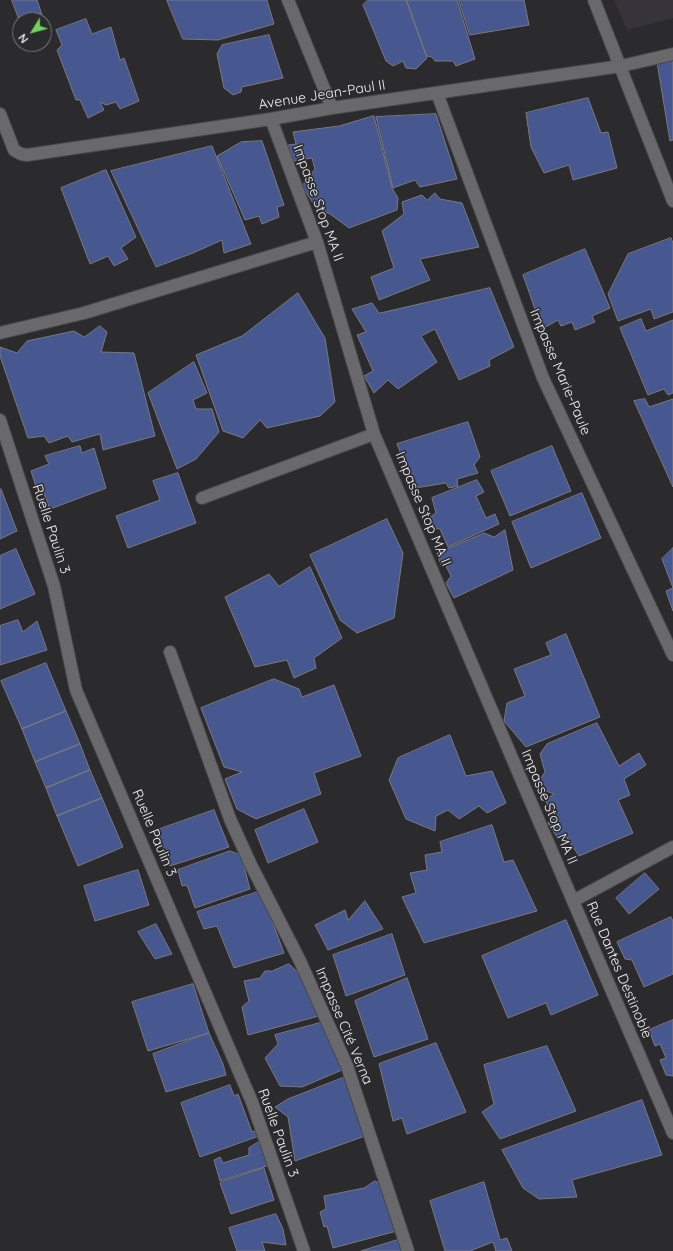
<!DOCTYPE html>
<html>
<head>
<meta charset="utf-8">
<style>
	body { margin:0 }
	#map { position:relative; width:673px; height:1251px; overflow:hidden; background:#2b2a2d; font-family:Quicksand,sans-serif }
	canvas { display:block }
	.north { position:absolute; left:12px; top:12px; width:40px; height:40px; box-sizing:border-box; background:#2b2a2d; border:1px solid #79787b; border-radius:50%; rotate:233deg; font-size:11px; font-weight:700; line-height:16px; text-align:center; color:#eeedef }
	.north::after { content:''; display:block; margin:auto; width:14px; height:18px; background:#71d35e; clip-path:polygon(50% 0,100% 100%,50% 72%,0 100%) }
</style>
</head>
<body>
<div id="map">
<canvas width="673" height="1251"></canvas>
<div class="north">N</div>
</div>
<script>
const ctx = document.querySelector('canvas').getContext('2d');
ctx.lineJoin = 'round';
function fillPath(path, color) {
  ctx.fillStyle = color;
  ctx.fill(path, 'evenodd');
}
function trace(path, color, width, dash) {
  ctx.strokeStyle = color;
  ctx.lineWidth = width;
  ctx.lineCap = dash ? 'butt' : 'round';
  ctx.setLineDash(dash || []);
  ctx.stroke(path);
}
function label(font, color, halo, rows, align = 'center') {
  ctx.font = font + ' Quicksand,sans-serif';
  ctx.lineWidth = 3;
  ctx.setLineDash([]);
  ctx.textBaseline = 'middle';
  ctx.strokeStyle = halo;
  ctx.fillStyle = color;
  for (const [text, x, y, turn = 0] of rows) {
    ctx.save();
    ctx.translate(x, y);
    ctx.rotate((+turn || 0) * Math.PI / 180);
    ctx.textAlign = isNaN(turn) ? turn : align;
    if (halo) ctx.strokeText(text, 0, 0);
    ctx.fillText(text, 0, 0);
    ctx.restore();
  }
}
fillPath(new Path2D(`
	M614,0H673V18L627,30Z`), '#36333b');
const building = new Path2D(`
	M12,0H37L42,15L28,20H20V22Z
	M167,0H267L274,24L218,40L183,39Z
	M368,0H406L427,58L416,69L406,68L403,61L393,66L386,61L363,5Z
	M407,0H457L475,59L456,66L453,61H435L432,57L427,56Z
	M459,0H524L529,25L470,35Z
	M86,19L92,34L111,27L120,60L124,58L139,101L120,109L116,102L106,105L100,102L104,110L88,118L80,100H76L57,50L62,45L56,30Z
	M269,35L283,78L242,87L241,92L233,95L224,88L217,54L222,45Z
	M673,59V140L670,141L657,62Z
	M588,98L601,133L608,132L617,168L573,180L569,165L544,173L531,147L526,113Z
	M436,114L457,179L420,187L415,180L393,188L376,117Z
	M374,116L392,188L398,198L397,210L349,228L330,214L317,209L302,186L315,169L312,158L294,161L288,145L296,144L293,132L339,126Z
	M262,141L284,205L277,207L279,217L262,224L259,216L245,220L217,156L241,142Z
	M212,146L251,244L224,253L222,240L193,253L156,267L111,171Z
	M106,170L136,237L121,248L128,259L114,266L108,256L90,264L61,188Z
	M435,193L440,199L462,203L479,247L420,259L430,280L379,300L371,277L394,268L382,231L404,214L402,202L422,195L427,200Z
	M671,238L673,243V312L654,319L651,309L618,321L608,294L628,254Z
	M585,249L610,308L592,316L595,322L575,330L572,322L561,326L558,320L542,329L523,275Z
	M490,288L514,347L489,360L490,366L459,380L435,329L421,336L437,362L398,389L388,380L374,393L364,376L373,371L357,335L366,332L352,309L372,303L379,313Z
	M298,293L325,338L335,402L320,416L267,428L260,420L243,438L223,431L196,355L242,336Z
	M641,319L646,331L673,320V393L668,395L664,389L648,395L620,328Z
	M100,326L107,332L101,352L134,353L155,436L103,450L100,434L72,442L68,436L49,443L44,436L28,438L0,356V347L17,353L27,341L74,331L84,337Z
	M194,362L207,393L193,400L196,409H212L219,432L196,459L177,469L148,393Z
	M645,399L649,407L673,399V487L634,401Z
	M468,422L480,457L474,465L478,473L457,479L458,486L449,488L446,483L415,488L397,444Z
	M80,446L82,453L94,448L106,488L50,509L43,491L38,493L31,471L49,464L45,456Z
	M552,446L571,491L510,516L491,471Z
	M178,473L196,523L128,548L116,516L160,500L153,481Z
	M477,480L484,492L476,496L486,518L495,514L499,524L448,547L440,529L432,528L429,518L436,513L432,498Z
	M1,489L17,531L0,539V490Z
	M582,493L601,538L531,568L512,522Z
	M387,519L403,553L394,618L357,633L340,620L310,555Z
	M505,530L513,570L454,598L446,583L451,576L445,564L441,565L437,553L484,533L494,537Z
	M673,548V611L666,591L673,588L662,559Z
	M16,549L35,594L0,609V556Z
	M310,567L342,638L314,658L316,668L294,678L287,660L255,667L225,597L269,574L279,586Z
	M18,620L23,632L37,621L47,650L0,665V626Z
	M566,634L600,717L526,747L504,721L507,703L525,696L514,669L551,655L546,643Z
	M46,663L66,711L22,729L1,681Z
	M274,679L299,689L302,697L334,685L361,756L314,773L321,794L256,819L237,809L225,779L242,772L224,767L201,708Z
	M66,711L80,744L35,762L22,729Z
	M597,723L619,766L639,753L646,765L624,779L630,795L618,800L633,833L579,856L565,835L557,837L548,823L554,816L545,800L554,794L535,787L545,772L540,754L547,744Z
	M450,735L466,776L492,771L506,803L487,813L479,806L459,819L448,810L436,816L435,831L406,819L389,780L398,758Z
	M80,744L90,770L46,788L35,762Z
	M90,770L102,798L57,816L46,788Z
	M102,798L123,847L78,866L57,816Z
	M304,809L318,842L268,863L255,830Z
	M214,810L229,847L170,866L157,830Z
	M492,825L504,862L513,860L537,911L424,943L402,897L416,893L410,873L427,870L425,855L442,852L440,842Z
	M230,851L241,855L250,889L195,908L187,885L182,886L178,870Z
	M138,870L149,905L95,921L84,886Z
	M645,873L659,889L629,914L616,898Z
	M261,891L284,953L234,968L217,926L204,929L197,912Z
	M365,901L383,929L328,950L315,925L345,910L348,920Z
	M671,917L673,921V974L644,987L632,960L625,959L617,942Z
	M566,920L598,995L551,1015L546,1003L508,1018L482,956Z
	M156,924L172,954L155,959L138,932Z
	M392,934L405,975L346,996L333,955Z
	M289,964L303,977L319,1016L248,1035L242,1007L249,1001L244,981L260,978L265,971H272Z
	M407,978L428,1039L374,1057L355,1001Z
	M193,984L209,1033L148,1051L132,1002Z
	M673,1020V1076L666,1075L660,1060L666,1058L660,1044L655,1046L649,1030Z
	M324,1022L342,1070L302,1087L280,1086L265,1058L278,1044L275,1035Z
	M209,1033L223,1064L226,1075L166,1092L153,1054Z
	M436,1043L466,1112L407,1134L402,1118L393,1121L379,1064Z
	M547,1046L576,1111L500,1139L482,1112L494,1104L484,1065Z
	M348,1076L368,1135L295,1161L288,1117L275,1107L288,1099Z
	M230,1085L234,1096L238,1094L252,1132L255,1131V1128L262,1135L200,1157L181,1103Z
	M642,1100L662,1155L572,1180L577,1197L539,1199L523,1188L502,1150Z
	M264,1139L273,1164L220,1181L214,1160L220,1157L223,1163L249,1155V1148Z
	M264,1168L274,1200L231,1214L220,1183Z
	M375,1181L385,1186V1200L392,1211L397,1231L333,1248L327,1226L324,1227L320,1212L326,1209L324,1196L364,1188Z
	M484,1182L500,1240L507,1238L512,1251H496L493,1242L470,1251H445L430,1201Z
	M276,1214L283,1229L286,1245L262,1242L265,1251H237L229,1228Z
	M401,1239L405,1251H361Z`);
fillPath(building, '#475790');
trace(building, '#797a7d', 1);
const minor = new Path2D(`
	M288,0L332,108
	M594,0L673,201
	M437,93L543,378L673,655
	M0,114L14,150L21,154L27,155L271,119L332,108L621,66L673,54
	M271,119L317,242L374,434L573,901L673,1133
	M0,333L84,313L317,242
	M0,420L54,586L76,690L252,1102L304,1251
	M202,498L374,434
	M170,652L230,819L251,865L300,961L347,1066L408,1251
	M573,901L673,847`);
trace(minor, '#484749', 14);
trace(minor, '#69686b', 12);
label('14px', '#eeedef', '#2b2a2d', [
	["Avenue Jean-Paul II",322,95,-9],
	["Impasse Stop MA II",318,203,70],
	["Impasse Marie-Paule",560,372,67],
	["Impasse Stop MA II",423,509,67],
	["Ruelle Paulin 3",51,529,72],
	["Impasse Stop MA II",549,807,67],
	["Ruelle Paulin 3",154,833,67],
	["Rue Dantes Déstinoble",619,970,67],
	["Impasse Cité Verna",344,1026,67],
	["Ruelle Paulin 3",278,1133,70]
]);
</script>
</body>
</html>
